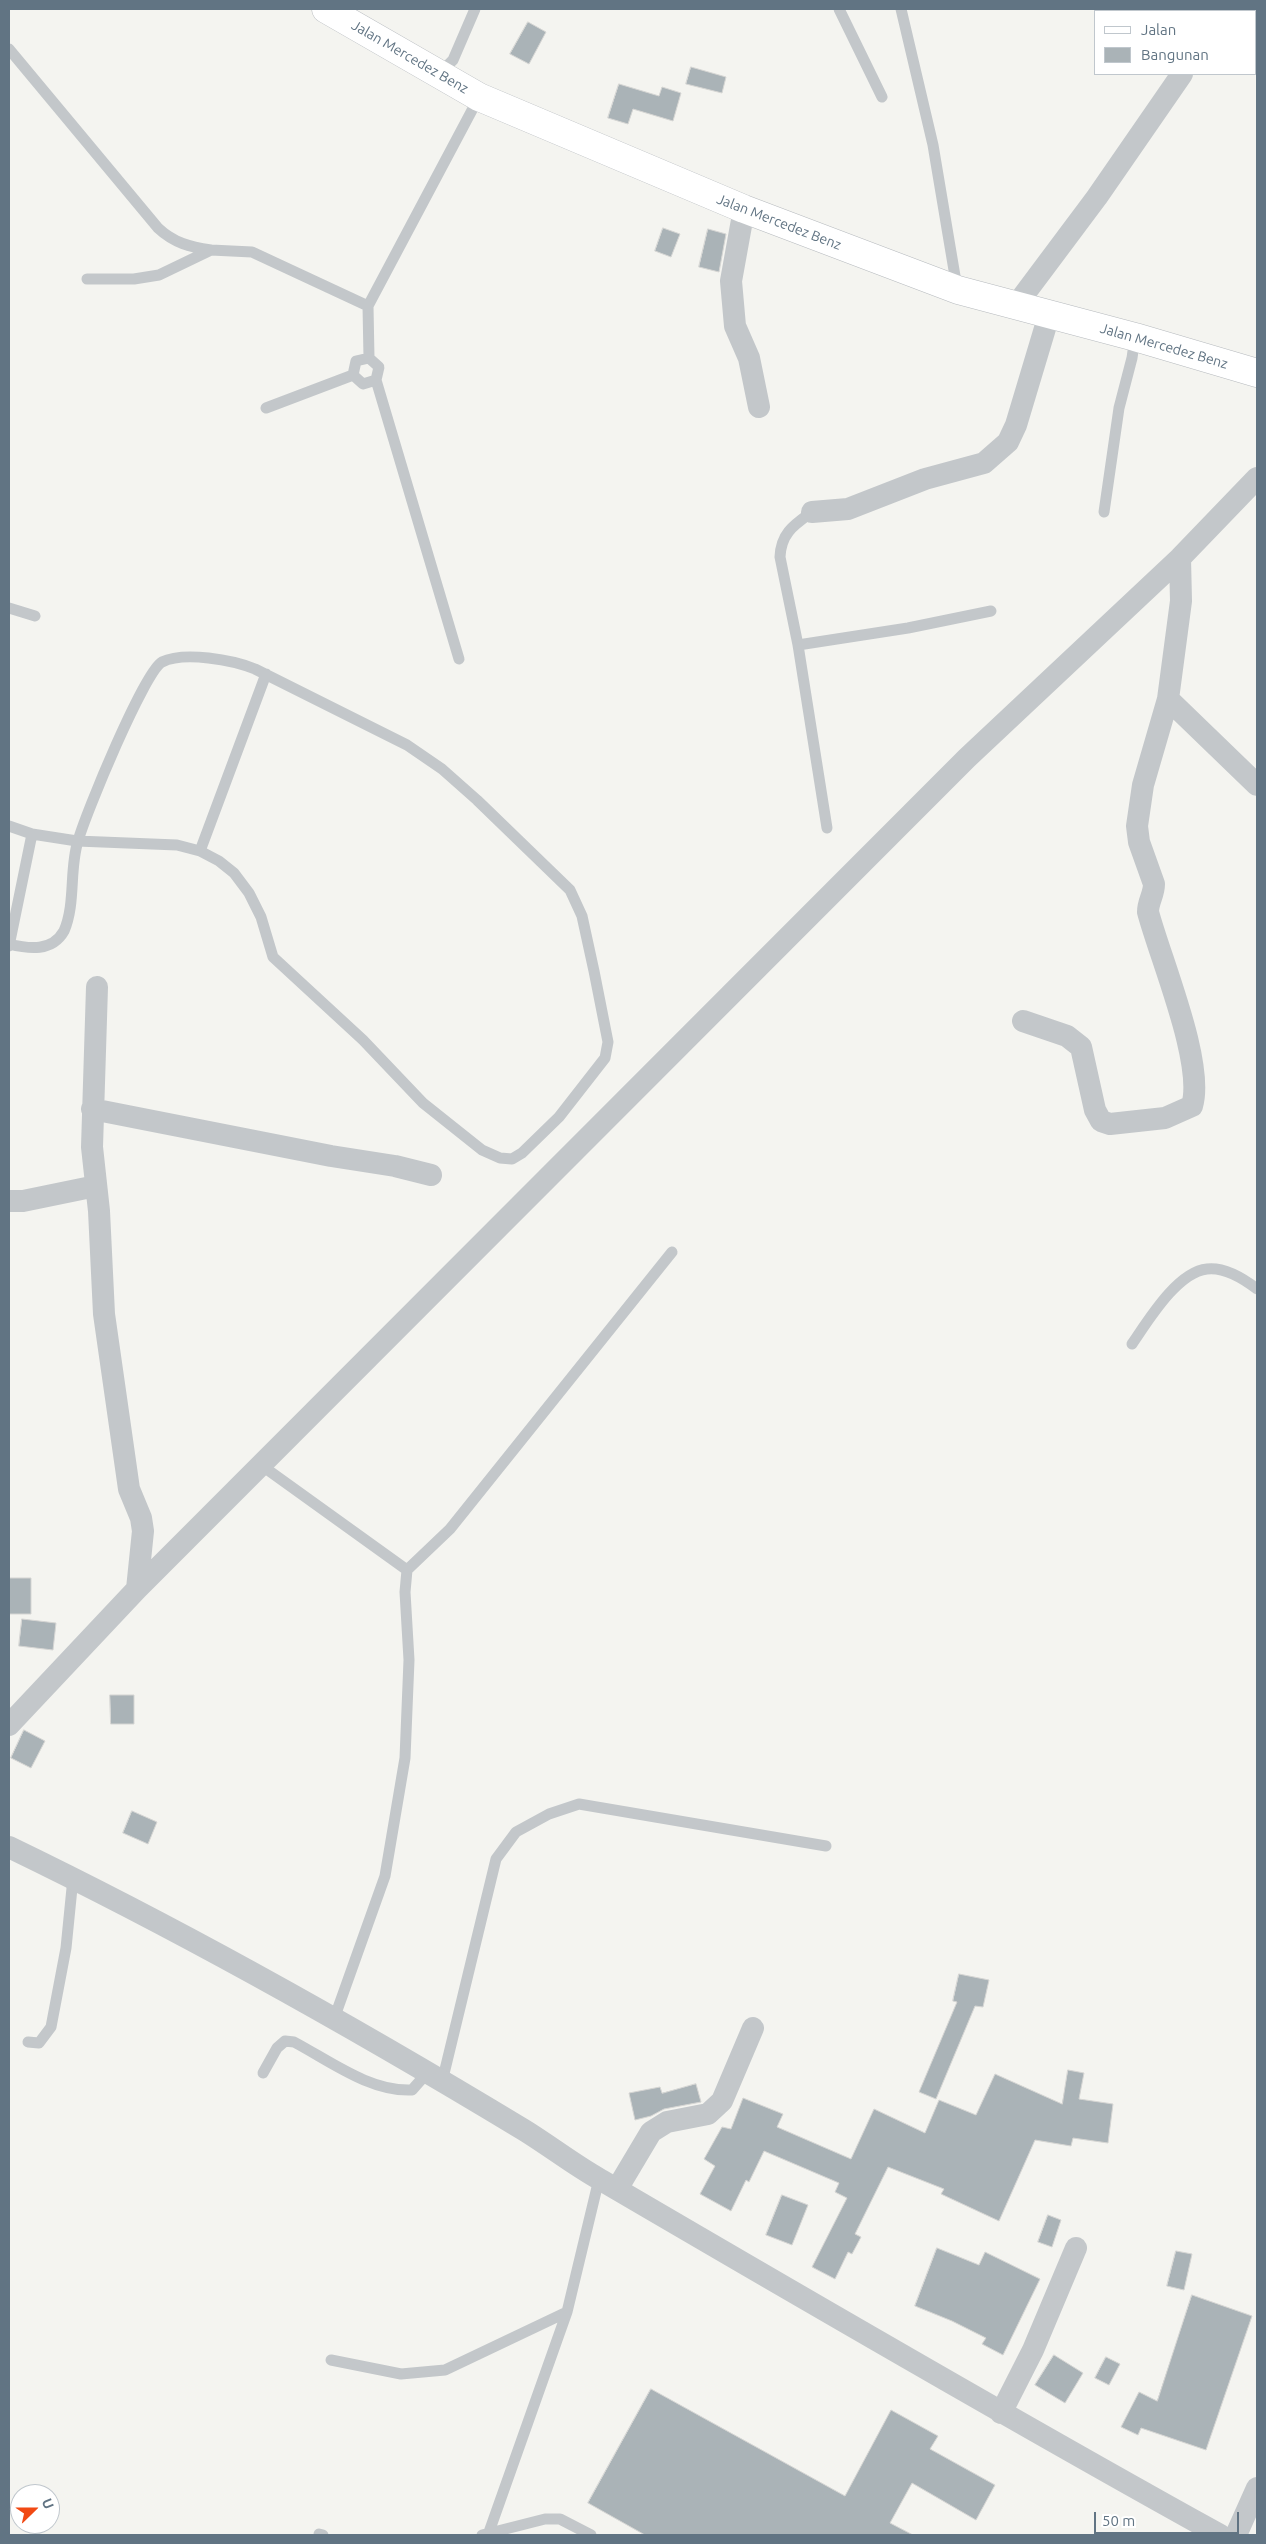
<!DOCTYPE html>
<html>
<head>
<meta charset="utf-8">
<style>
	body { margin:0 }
	#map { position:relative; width:1266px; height:2544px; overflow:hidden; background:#f4f4f0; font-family:Ubuntu,sans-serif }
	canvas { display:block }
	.frame { position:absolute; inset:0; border:10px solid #617483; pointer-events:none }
	.legend { position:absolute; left:1094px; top:10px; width:162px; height:65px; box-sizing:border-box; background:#fff; border:1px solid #c0c7cd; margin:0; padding:6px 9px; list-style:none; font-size:15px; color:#617483 }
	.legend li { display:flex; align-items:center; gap:10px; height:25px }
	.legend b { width:25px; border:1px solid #c0c7cd }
	.north { position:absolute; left:10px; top:2484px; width:50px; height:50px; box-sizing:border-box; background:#fff; border:1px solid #c0c7cd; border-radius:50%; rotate:68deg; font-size:14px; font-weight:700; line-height:20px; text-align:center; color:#617483 }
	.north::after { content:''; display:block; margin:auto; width:18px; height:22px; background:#f14913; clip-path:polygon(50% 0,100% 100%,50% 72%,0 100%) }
	.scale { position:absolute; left:1094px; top:2512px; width:145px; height:22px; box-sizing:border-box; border:2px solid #617483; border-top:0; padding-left:6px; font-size:15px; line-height:18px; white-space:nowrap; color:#617483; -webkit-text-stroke:4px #fff; paint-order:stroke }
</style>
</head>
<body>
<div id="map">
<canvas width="1266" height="2544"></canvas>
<div class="frame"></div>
<ul class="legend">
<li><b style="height:6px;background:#fff"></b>Jalan</li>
<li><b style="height:14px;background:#aab3b7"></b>Bangunan</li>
</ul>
<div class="north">U</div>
<div class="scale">50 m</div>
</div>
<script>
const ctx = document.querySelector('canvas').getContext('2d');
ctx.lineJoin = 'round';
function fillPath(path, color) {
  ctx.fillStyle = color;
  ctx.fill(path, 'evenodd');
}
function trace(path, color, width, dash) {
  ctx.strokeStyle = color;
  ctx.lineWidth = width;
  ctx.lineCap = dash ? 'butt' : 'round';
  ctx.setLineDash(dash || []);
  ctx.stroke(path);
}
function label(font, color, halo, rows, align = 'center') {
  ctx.font = font + ' Ubuntu,sans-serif';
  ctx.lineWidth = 5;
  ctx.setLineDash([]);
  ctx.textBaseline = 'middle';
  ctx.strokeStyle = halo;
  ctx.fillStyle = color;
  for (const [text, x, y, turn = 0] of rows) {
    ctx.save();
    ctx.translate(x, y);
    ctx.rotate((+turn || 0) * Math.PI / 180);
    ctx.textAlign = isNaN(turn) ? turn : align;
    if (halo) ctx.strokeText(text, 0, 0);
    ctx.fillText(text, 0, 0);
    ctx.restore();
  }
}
const building = new Path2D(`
	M528,22L546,32L529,64L510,54Z
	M691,67L726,77L722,93L686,84Z
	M619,84L659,96L662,87L681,93L673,121L633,109L628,124L608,118Z
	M663,228L680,234L671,257L655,251Z
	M708,229L726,234L719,272L699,267Z
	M9,1578H31V1614H9Z
	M22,1619L56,1623L53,1650L19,1646Z
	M110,1695H134V1724H111Z
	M24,1730L45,1741L31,1768L11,1758Z
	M132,1811L157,1822L148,1844L123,1833Z
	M959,1974L989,1980L983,2007L975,2006L936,2099L919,2092L957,2002L953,2001Z
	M1068,2070L1084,2073L1079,2099L1113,2104L1108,2143L1073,2138L1071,2146L1035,2140L999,2221L941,2194L944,2189L888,2167L855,2234L861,2237L852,2254L848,2252L835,2279L812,2267L847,2198L835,2192L839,2183L764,2151L749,2182L746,2180L731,2211L700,2194L715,2166L704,2159L722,2127L731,2129L743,2098L783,2114L777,2127L851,2159L874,2109L925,2133L939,2100L976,2115L995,2074L1062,2104Z
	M696,2084L701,2102L664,2109L651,2116L635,2120L629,2093L660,2087L662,2093Z
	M782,2195L808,2205L792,2245L766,2235Z
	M1048,2215L1061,2220L1052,2247L1038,2242Z
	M937,2248L979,2265L985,2252L1040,2279L1003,2355L982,2344L986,2338L952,2321L915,2306Z
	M1176,2251L1192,2254L1184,2290L1167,2286Z
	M1192,2295L1252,2316L1206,2450L1141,2428L1138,2435L1121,2427L1139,2392L1157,2401Z
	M1054,2355L1083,2373L1065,2403L1035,2385Z
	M1106,2357L1120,2364L1109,2385L1095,2378Z
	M651,2389L845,2496L891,2410L938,2436L930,2449L995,2485L976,2520L912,2483L890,2523L913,2535H645L588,2503Z`);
fillPath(building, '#aab3b7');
trace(building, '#d5d5d3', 1);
const primary = new Path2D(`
	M326,9L479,97L744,209L958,290L1135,337L1257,373`);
trace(primary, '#b6babe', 29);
trace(new Path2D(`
	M839,9L882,97
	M901,9L933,145L957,288
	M9,49L158,228C174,243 190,247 211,250
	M439,74L453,60L475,9
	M87,279H134L159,275L211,250L252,252L368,306
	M369,358L368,306L479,97
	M369,358L379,367L376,380L363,384L353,375L356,361Z
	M376,380L459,659
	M266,408L353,375
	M812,512C794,525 781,533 780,557L798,645L827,828
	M1104,512L1119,408L1132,358L1135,337
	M9,608L35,616
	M798,645L908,628L991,611
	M9,826L32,834L77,841L177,845L200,851L219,861L234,873L249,893L261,917L273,957L363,1040L423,1103L482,1150L500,1158L512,1159L522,1153L559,1117L605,1058L608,1042L594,971L582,916L570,890L477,800L442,769L407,745L255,669C233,660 184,651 162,662C144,672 85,815 78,841C69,869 76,903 64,931C52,952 29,949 9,944
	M200,851L266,674
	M9,946L32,834
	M1132,1344C1148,1321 1177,1272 1207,1269C1224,1267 1244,1279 1257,1289
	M261,1465L407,1570
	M334,2019L385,1876L405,1758L409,1660L405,1592L407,1570L450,1529L672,1252
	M28,2042L39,2043L51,2027L66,1948L73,1878
	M263,2073L277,2048L285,2041L294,2042C330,2061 370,2092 412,2090L427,2073
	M442,2082L496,1859L516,1832L549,1814L579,1804L826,1846
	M331,2360L401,2374L445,2370L567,2312
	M489,2532L567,2312L599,2179
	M319,2534L323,2535
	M482,2535L545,2519H560L591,2535`), '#c3c7ca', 11);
trace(new Path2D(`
	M1199,11V9
	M744,209L731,281L735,326L749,358L759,407
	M1017,304L1097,197L1182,74
	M812,512L848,509L925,479L984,463L1008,442L1016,425L1049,315
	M1168,699L1257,785
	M97,987L92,1147L99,1211L104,1314L129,1489L141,1518L143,1531L137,1589
	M1023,1021L1067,1036L1081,1047L1095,1110L1101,1121L1110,1124L1165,1118L1192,1106C1205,1063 1160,958 1148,912C1148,901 1154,895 1154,884L1139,842L1137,826L1143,785L1168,699L1181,601L1180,558
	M92,1109L331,1156L395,1166L431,1175
	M9,1201H23L96,1186
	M9,1725L137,1589L967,758L1180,558L1257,478
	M9,1847C185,1932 357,2029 524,2130C550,2146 574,2165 601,2180C806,2300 1012,2420 1220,2535
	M617,2189L651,2132L667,2122L708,2114L722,2101L753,2028
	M1001,2413L1033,2350L1076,2248
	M1236,2535L1257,2488`), '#c3c7ca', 22);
trace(primary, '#fff', 28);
label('14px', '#617483', '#fff', [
	["Jalan Mercedez Benz",410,57,30],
	["Jalan Mercedez Benz",779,222,21],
	["Jalan Mercedez Benz",1164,346,16]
]);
</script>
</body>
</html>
